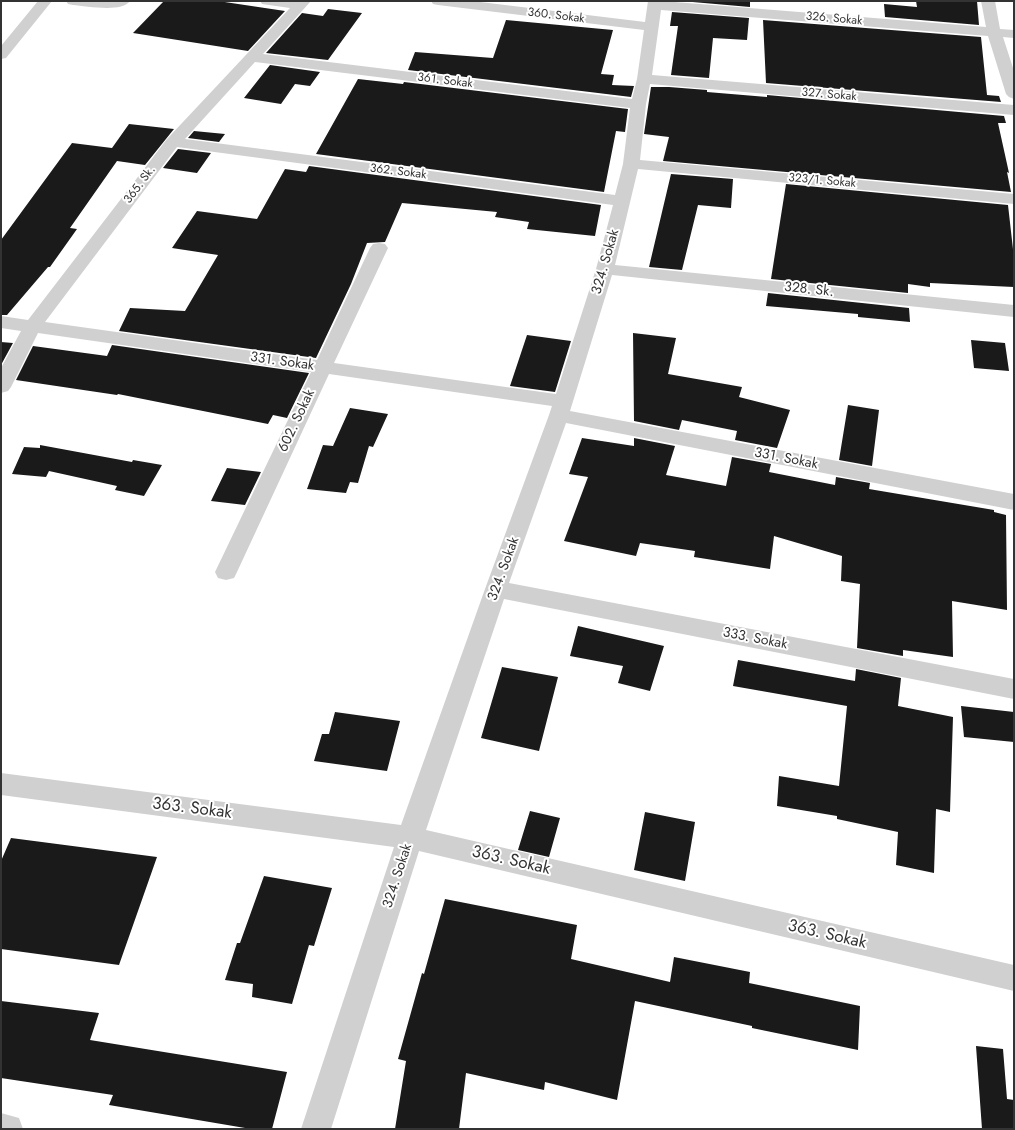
<!DOCTYPE html>
<html>
<head>
<meta charset="utf-8">
<style>
	body { margin:0 }
	#map { position:relative; width:1015px; height:1130px; overflow:hidden; background:#fff; font-family:Jost,sans-serif }
	canvas { display:block }
	.frame { position:absolute; inset:0; border:2px solid #333; pointer-events:none }
</style>
</head>
<body>
<div id="map">
<canvas width="1015" height="1130"></canvas>
<div class="frame"></div>
</div>
<script>
const ctx = document.querySelector('canvas').getContext('2d');
ctx.lineJoin = 'round';
function fillPath(path, color) {
  ctx.fillStyle = color;
  ctx.fill(path, 'evenodd');
}
function label(font, color, halo, rows, align = 'center') {
  ctx.font = font + ' Jost,sans-serif';
  ctx.lineWidth = 4;
  ctx.setLineDash([]);
  ctx.textBaseline = 'middle';
  ctx.strokeStyle = halo;
  ctx.fillStyle = color;
  for (const [text, x, y, turn = 0] of rows) {
    ctx.save();
    ctx.translate(x, y);
    ctx.rotate((+turn || 0) * Math.PI / 180);
    ctx.textAlign = isNaN(turn) ? turn : align;
    if (halo) ctx.strokeText(text, 0, 0);
    ctx.fillText(text, 0, 0);
    ctx.restore();
  }
}
fillPath(new Path2D(`
	M164,1H218L285,11L248,51L133,33Z
	M681,1H750V7Z
	M916,1H977L979,25L885,17L884,4L917,7Z
	M328,9L362,13L328,60L266,53L302,13L323,16Z
	M672,12L749,18L747,40L713,38L709,78L671,75L678,26H670Z
	M506,20L613,30L601,74L614,75L612,85L634,86L631,97L408,70L415,52L493,58Z
	M763,20L981,37L987,95L999,96L1001,102L766,83Z
	M270,65L320,72L310,86L295,84L281,104L244,98Z
	M358,79L403,84L404,82L628,109L625,132L616,131L604,192L316,154Z
	M651,87H669L707,90V92L767,97V95L1004,116L1006,123H998L1009,173L1007,172L1011,192L663,161L669,137L644,134Z
	M129,124L174,129L145,165L117,161L70,228L77,229L50,267H48L7,315H1V240L72,143L112,148Z
	M194,131L225,134L219,142L188,138Z
	M178,149L211,153L197,173L163,168Z
	M309,166L601,205L595,236L527,229L529,222L495,217L497,212L402,203L385,242L367,243L351,284L316,358L119,331L130,308L185,311L218,255L172,248L197,211L257,219L285,169L306,172Z
	M671,174L733,179L731,208L698,205L682,270L649,267Z
	M786,184L1008,205L1014,258V287L930,283V287L908,284V293L771,279Z
	M768,293L909,308L910,322L858,317V314L766,306Z
	M633,333L676,338L668,374L742,387L739,397L790,410L777,448L735,440L737,431L682,420L679,430L634,421Z
	M527,335L571,341L555,392L510,386Z
	M971,340L1005,343L1009,371L974,368Z
	M1,342L13,343L1,365Z
	M112,345L309,373L287,418L273,415L268,424L118,394L117,395L16,380L33,346L107,356Z
	M848,405L879,410L872,466L839,460Z
	M350,408L388,414L373,447L369,446L358,483L350,482L346,493L307,489L323,445L333,446Z
	M582,438L634,446V438L675,446L666,475L726,486L732,457L771,464L769,472L835,485L836,477L870,483L869,489L994,510V512L1006,515L1007,610L952,601L953,657L903,650V656L857,648L860,584L841,581L842,556L774,536L770,569L694,557L695,551L640,543L636,556L564,541L588,477L569,474Z
	M40,445L132,462L133,460L162,465L144,496L115,490L117,486L49,471L46,477L12,474L24,447L40,448Z
	M227,468L261,472L245,505L211,501Z
	M578,626L664,646L650,691L618,683L623,666L570,656Z
	M738,660L855,681L856,669L901,678L898,706L953,717L950,812L936,809L934,873L896,865L898,832L837,819V816L777,806L779,776L839,786L847,706L733,686Z
	M502,667L558,677L539,751L481,738Z
	M961,706L1014,712V742L964,737Z
	M335,712L400,721L387,771L314,761L322,734H329Z
	M530,811L560,818L549,857L518,850Z
	M645,812L695,822L685,881L634,870Z
	M11,838L157,857L119,965L1,949V861Z
	M264,876L332,888L314,946L309,945L292,1004L252,997L253,984L225,980L237,943H240Z
	M445,899L577,925L571,959L670,982L674,957L750,972L749,983L860,1006L858,1050L752,1028V1026L635,1001L617,1100L545,1082L544,1090L466,1073L459,1129H395L406,1061L398,1059L422,973L424,974Z
	M1,1001L99,1013L90,1040L287,1072L272,1129H251L109,1105L113,1095L1,1078Z
	M976,1046L1003,1049L1007,1099L1014,1100V1129H982Z`), '#1a1a1a');
fillPath(new Path2D(`
	M38,1H52L6,58L1,59V46Z
	M66,1H130C122,13 86,6 73,5L68,4Z
	M260,1H311L263,54L632,99L637,79L644,30L438,5L433,4L431,1H472L645,22L648,1H662L986,27L981,1H995L1000,29L1014,30V38L1003,37L1014,71V99L1009,97L1006,94L988,36L661,10L652,75L1014,105V115L650,84L646,104L640,160L1014,194V204L638,169L615,265L1014,305V317L612,275L570,411L1014,494V510L566,423L509,583L1014,679V699L504,599L426,830L1014,965V991L419,851L331,1129H301L394,847L1,795V773L401,825L485,589L549,415L552,406L329,374L237,572L234,578L226,580L218,578L215,572L311,372L38,333L11,387L8,391L1,393V368L21,331L1,328V316L28,320L167,139L290,8L262,4ZM255,62L630,108L623,164L615,195L185,139ZM177,147L613,205L596,269L556,394L334,363L388,248L385,244L379,243L373,244L370,248L317,360L45,322Z
	M1,1113L19,1118L23,1129H1Z`), '#d0d0d0');
label('12px', '#333', '#fff', [
	["360. Sokak",556,16,7],
	["326. Sokak",834,19,5],
	["361. Sokak",445,81,7],
	["327. Sokak",829,95,5],
	["362. Sokak",398,172,7],
	["323/1. Sokak",822,181,5],
	["365. Sk.",140,185,-53]
]);
label('14px', '#333', '#fff', [
	["324. Sokak",606,262,-74],
	["328. Sk.",809,290,6],
	["331. Sokak",282,362,8],
	["602. Sokak",297,421,-65],
	["331. Sokak",786,459,11],
	["324. Sokak",504,569,-70],
	["333. Sokak",755,639,11],
	["324. Sokak",398,876,-72]
]);
label('17px', '#333', '#fff', [
	["363. Sokak",192,809,7],
	["363. Sokak",511,861,13],
	["363. Sokak",827,935,13]
]);
</script>
</body>
</html>
